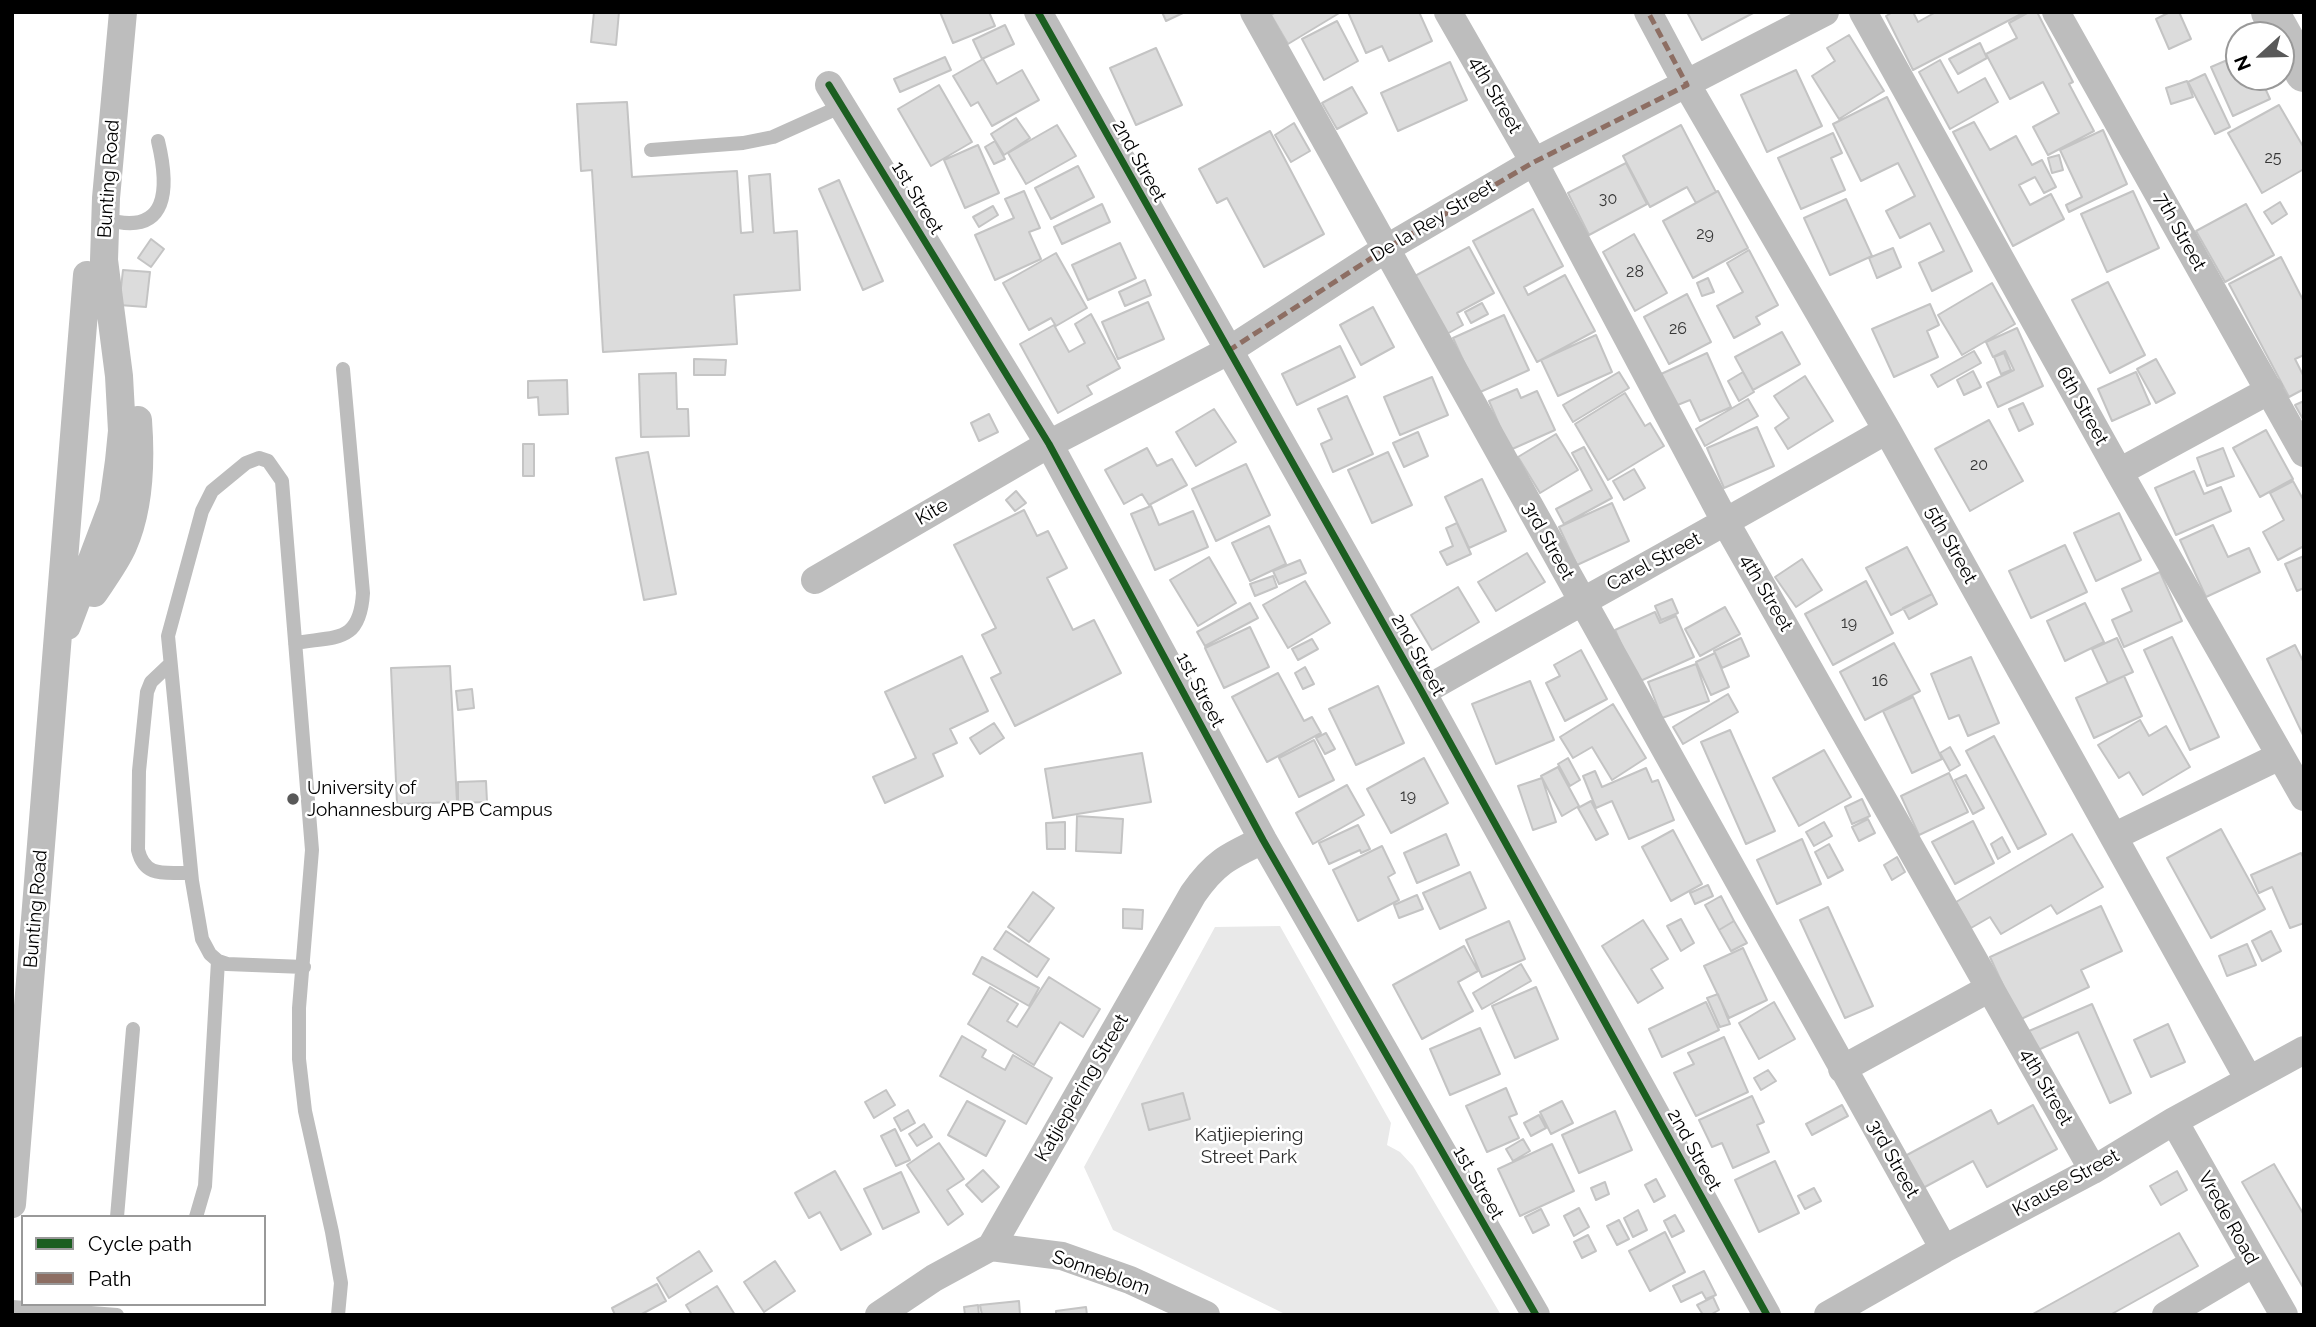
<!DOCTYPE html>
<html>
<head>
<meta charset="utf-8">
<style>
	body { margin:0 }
	#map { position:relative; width:2316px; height:1327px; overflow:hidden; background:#fff; font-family:Raleway,sans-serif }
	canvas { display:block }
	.frame { position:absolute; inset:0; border:14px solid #000; pointer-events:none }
	.legend { position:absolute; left:21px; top:1215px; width:245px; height:91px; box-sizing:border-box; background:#fff; border:2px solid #999; margin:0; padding:9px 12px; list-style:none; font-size:21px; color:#000 }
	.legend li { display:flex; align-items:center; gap:14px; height:35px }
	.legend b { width:35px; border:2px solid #999 }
	.north { position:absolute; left:2225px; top:21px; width:70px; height:70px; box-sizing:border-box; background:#fff; border:2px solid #999; border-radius:50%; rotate:248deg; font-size:19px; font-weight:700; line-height:28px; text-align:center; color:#000 }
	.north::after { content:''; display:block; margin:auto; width:24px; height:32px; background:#595959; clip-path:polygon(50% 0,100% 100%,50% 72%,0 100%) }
</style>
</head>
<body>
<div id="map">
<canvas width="2316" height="1327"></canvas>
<div class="frame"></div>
<ul class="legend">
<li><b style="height:9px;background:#1b5e20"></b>Cycle path</li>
<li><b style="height:9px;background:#8d6e63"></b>Path</li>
</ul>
<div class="north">N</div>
</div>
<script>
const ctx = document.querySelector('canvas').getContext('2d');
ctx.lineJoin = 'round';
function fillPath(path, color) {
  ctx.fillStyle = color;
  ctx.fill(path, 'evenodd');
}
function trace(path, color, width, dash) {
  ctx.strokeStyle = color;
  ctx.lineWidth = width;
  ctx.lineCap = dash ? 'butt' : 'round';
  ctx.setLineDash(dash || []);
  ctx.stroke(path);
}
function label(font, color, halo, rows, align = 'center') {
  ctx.font = font + ' Raleway,sans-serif';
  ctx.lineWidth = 5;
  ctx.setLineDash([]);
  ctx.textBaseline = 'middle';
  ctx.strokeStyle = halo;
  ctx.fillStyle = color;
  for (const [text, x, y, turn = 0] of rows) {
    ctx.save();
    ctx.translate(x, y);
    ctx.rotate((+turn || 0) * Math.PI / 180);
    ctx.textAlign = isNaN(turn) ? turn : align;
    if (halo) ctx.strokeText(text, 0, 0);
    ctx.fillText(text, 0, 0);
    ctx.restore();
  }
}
fillPath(new Path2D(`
	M1280,926L1391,1123L1387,1145L1400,1152L1413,1166L1501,1315H1287L1113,1230L1084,1167L1215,927Z`), '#e9e9e9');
const building = new Path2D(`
	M594,12H619L616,45L591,42Z
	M940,12H989L995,26L953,43Z
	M1162,12H1185L1166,21Z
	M1276,12H1341L1288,44L1271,15Z
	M1348,12H1419L1432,41L1389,61L1382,46L1366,53Z
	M1687,12H1755L1702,40Z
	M1893,12H1913L1918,22L1936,12H2025L1913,70L1886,16Z
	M2029,12H2037L2073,82L2069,84L2094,131L2048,155L2033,127L2059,113L2043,82L2010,99L1986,54L2017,38L2009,23Z
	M2170,12H2179L2191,39L2169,49L2156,19Z
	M1337,21L1358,61L1324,80L1302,39Z
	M1005,25L1014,44L982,59L973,40Z
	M1849,35L1884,91L1839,119L1812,76L1835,61L1827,48Z
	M1980,43L1987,58L1958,74L1949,59Z
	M1156,48L1182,105L1136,125L1110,68Z
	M2239,55V77H2260L2270,99L2233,116L2211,67Z
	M945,57L951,70L900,92L894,79Z
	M983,59L997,84L1022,70L1039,100L992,126L978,102L971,106L953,76Z
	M1940,60L1958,93L1985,78L1998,102L1950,129L1919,72Z
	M1450,62L1467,100L1398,131L1381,93Z
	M1796,70L1822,126L1767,152L1741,95Z
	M2205,74L2230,127L2215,134L2188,82Z
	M2187,81L2193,97L2171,104L2166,88Z
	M939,85L972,142L931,166L898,109Z
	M1352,87L1367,113L1337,129L1322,103Z
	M1887,97L1972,271L1932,291L1919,263L1944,251L1930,223L1900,238L1886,211L1915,196L1898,163L1861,181L1833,124Z
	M627,102L632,177L737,171L741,233L753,232L749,176L770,174L774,233L797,231L800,290L734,295L737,344L603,352L592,170L581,171L577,104Z
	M2279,105L2304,148V169L2262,193L2228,133Z
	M1016,118L1030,138L1004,155L991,134Z
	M1974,122L1990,150L2016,136L2032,165L2042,160L2056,187L2044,193L2035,177L2019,185L2030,205L2051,194L2064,219L2013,246L1953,132Z
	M1294,123L1310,151L1291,162L1275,135Z
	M1057,125L1076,156L1026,184L1008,153Z
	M1681,125L1716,192L1696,203L1687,187L1650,207L1623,156Z
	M2103,130L2127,184L2069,212L2066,205L2082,197L2060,150Z
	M1270,131L1324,234L1264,267L1227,198L1217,203L1199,169Z
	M1833,133L1842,153L1831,158L1845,190L1801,209L1778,158Z
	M995,141L1005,159L994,164L985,147Z
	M978,145L999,193L965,208L944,160Z
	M2059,155L2063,170L2052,173L2048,158Z
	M1626,163L1647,204L1589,235L1568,193Z
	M1078,166L1094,197L1051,219L1035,188Z
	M839,180L883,281L863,290L819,189Z
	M1024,191L1040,228L1029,232L1041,259L995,280L975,235L1014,218L1005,199Z
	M1718,191L1748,248L1693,278L1663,221Z
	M2133,191L2159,248L2107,272L2081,214Z
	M1846,199L1872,256L1830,275L1804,218Z
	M2280,202L2287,214L2272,224L2264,212Z
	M1102,204L1110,222L1062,244L1054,227Z
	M2246,204L2274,255L2225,282L2196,231Z
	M993,206L998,215L979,227L973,217Z
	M1533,209L1563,266L1524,287L1528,295L1565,275L1595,331L1537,362L1473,241Z
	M1634,234L1667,293L1635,311L1603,252Z
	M151,239L164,249L151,267L138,258Z
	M1120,243L1136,278L1088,300L1072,265Z
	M1469,247L1494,293L1457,313L1463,325L1445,335L1413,277Z
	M1893,248L1901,267L1877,278L1869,258Z
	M1749,250L1778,305L1756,317L1760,324L1734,338L1717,306L1743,292L1727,263Z
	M1056,253L1087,308L1056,326L1051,318L1029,330L1003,283Z
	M2281,257L2304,302V355L2295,359L2304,377V389L2289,397L2229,284Z
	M123,270L150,272L146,307L119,305Z
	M1708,278L1714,292L1702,296L1697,283Z
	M1145,280L1151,295L1125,306L1119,292Z
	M2108,282L2145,355L2110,373L2072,300Z
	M1992,283L2015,324L1962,355L1938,315Z
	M1687,294L1711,342L1669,364L1644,317Z
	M1148,302L1164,339L1118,359L1102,322Z
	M1482,303L1488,314L1471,323L1465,312Z
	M1930,304L1939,325L1927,331L1938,357L1894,377L1872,329Z
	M1373,307L1394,347L1361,365L1340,325Z
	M1091,314L1120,368L1087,386L1092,394L1058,413L1020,344L1054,325L1069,352L1085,343L1075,324Z
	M1504,315L1529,370L1478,393L1453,338Z
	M2017,328L2043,386L1998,407L1987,383L2014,370L2005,351L1993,357L1986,342Z
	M1782,332L1800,364L1753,390L1735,357Z
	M1596,335L1612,372L1558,396L1541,360Z
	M1340,346L1355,377L1297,405L1282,374Z
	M1974,351L1981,363L1938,387L1931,375Z
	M1707,353L1731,407L1700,421L1690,400L1675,406L1661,374Z
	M2004,353L2011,370L2001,374L1994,357Z
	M694,359L726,360L725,375H694Z
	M2156,359L2175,393L2156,403L2137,369Z
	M1973,371L1981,387L1964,395L1957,380Z
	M1619,372L1629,388L1573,422L1563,405Z
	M1743,372L1754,392L1739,401L1728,381Z
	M2136,372L2150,404L2112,421L2098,389Z
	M676,373L677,409H688L689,436L641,437L639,374Z
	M1805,376L1833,421L1788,449L1775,428L1789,418L1774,396Z
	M1432,377L1448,415L1400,435L1384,397Z
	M567,380L568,414L539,415L538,397L528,398V381Z
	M1517,389L1521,398L1537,391L1555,430L1510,450L1489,401Z
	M1625,393L1645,426L1650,423L1664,446L1608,480L1575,424Z
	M1347,396L1373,454L1333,472L1321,444L1332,439L1318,409Z
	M1748,399L1758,416L1705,446L1696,429Z
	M2304,401V421L2295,405Z
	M2023,403L2033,424L2019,431L2009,409Z
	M1214,409L1236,442L1196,466L1176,432Z
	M989,414L998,432L979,441L971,423Z
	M1989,420L2023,481L1970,511L1935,449Z
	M1757,427L1774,466L1724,488L1707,448Z
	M2266,430L2293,479L2260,497L2233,448Z
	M1418,432L1428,456L1404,467L1393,443Z
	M1556,434L1578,470L1540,493L1518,457Z
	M523,444H534V476H523Z
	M1584,447L1612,498L1564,524L1556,509L1592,490L1572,453Z
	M1147,448L1157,466L1172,459L1187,485L1149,505L1142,494L1124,504L1105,470Z
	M2223,448L2234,476L2207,486L2197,458Z
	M648,452L676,594L644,600L616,458Z
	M1388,452L1412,505L1372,523L1348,470Z
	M1246,464L1270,515L1216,541L1192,489Z
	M1634,469L1645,488L1624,500L1613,481Z
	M2194,471L2204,494L2221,487L2231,511L2176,535L2155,488Z
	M1482,479L1506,531L1469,548L1445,497Z
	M2293,481L2304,501V546L2278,560L2263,532L2284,520L2270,493Z
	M1016,491L1026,503L1015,511L1006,500Z
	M1612,503L1629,541L1577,565L1559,527Z
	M1151,506L1159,525L1193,511L1208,547L1155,570L1131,514Z
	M1024,510L1037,536L1048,531L1067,568L1047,578L1073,630L1094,620L1121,673L1015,726L991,678L1001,673L982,635L996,628L954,545Z
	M2119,513L2141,560L2096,581L2074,533Z
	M1457,523L1471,554L1447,565L1440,552L1453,546L1446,528Z
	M2213,525L2228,557L2249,548L2260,572L2206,597L2180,540Z
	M1269,526L1286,564L1250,581L1232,543Z
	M2065,545L2087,592L2031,618L2009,571Z
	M1907,547L1932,594L1891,615L1866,568Z
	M1527,553L1545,582L1496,611L1478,582Z
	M2304,556V588L2297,591L2285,564Z
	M1209,557L1236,603L1198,626L1170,580Z
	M1802,559L1822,590L1796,607L1775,577Z
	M1300,560L1306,573L1279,584L1273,571Z
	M2160,572L2182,621L2124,647L2112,620L2132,611L2122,589Z
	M1273,576L1277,587L1255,596L1250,584Z
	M1305,581L1330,623L1288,648L1263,605Z
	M1866,581L1893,633L1833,665L1805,614Z
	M1458,587L1479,622L1432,650L1411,615Z
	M1932,594L1937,604L1909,619L1903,608Z
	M1672,599L1678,613L1661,620L1655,606Z
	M1250,603L1258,618L1205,646L1197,632Z
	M2085,603L2104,642L2065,661L2047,621Z
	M1725,607L1740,634L1700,656L1685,629Z
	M1655,612L1660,623L1676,616L1694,657L1638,682L1615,630Z
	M1250,627L1269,667L1224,688L1205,648Z
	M2172,637L2219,737L2190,750L2144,650Z
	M1741,638L1749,656L1722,668L1714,651Z
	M2117,638L2133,672L2108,683L2092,649Z
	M1312,639L1318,649L1298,660L1292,649Z
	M1894,643L1920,691L1865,720L1840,672Z
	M2295,645L2304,663V737L2267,659Z
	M1581,650L1607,699L1565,721L1546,683L1560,676L1554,665Z
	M1715,653L1729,687L1711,695L1696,662Z
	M962,656L988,711L950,729L957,743L933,754L943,776L885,803L873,777L916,758L885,692Z
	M1971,657L1999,723L1968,736L1959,715L1949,719L1931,674Z
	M1696,664L1709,701L1662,718L1648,682Z
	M450,666L457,802L397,804L391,668Z
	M1305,667L1314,684L1303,689L1295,673Z
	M1278,673L1304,721L1312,717L1321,733L1267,762L1232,697Z
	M2124,676L2142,716L2094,738L2076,698Z
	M1530,681L1554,740L1496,764L1472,704Z
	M1378,686L1404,743L1356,765L1329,709Z
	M472,689L474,708L458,710L456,691Z
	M1728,694L1738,712L1683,744L1673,727Z
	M1913,697L1942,759L1912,773L1883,711Z
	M1613,704L1646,758L1612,780L1592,747L1573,758L1560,737Z
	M2140,720L2149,736L2166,726L2190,767L2143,795L2129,772L2119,778L2098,745Z
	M994,723L1004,738L980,754L970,738Z
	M1730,730L1775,831L1746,844L1701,742Z
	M1326,733L1335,749L1325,754L1316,738Z
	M1994,736L2046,834L2018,849L1966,751Z
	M1314,740L1334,780L1299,797L1279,758Z
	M1950,747L1960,765L1950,771L1940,753Z
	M1824,750L1851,797L1799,826L1773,778Z
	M1142,753L1151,802L1053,818L1045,769Z
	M1424,758L1448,803L1391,833L1367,789Z
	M1568,758L1580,780L1570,786L1558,764Z
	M1558,767L1579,806L1562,816L1541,776Z
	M1646,768L1652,782L1658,780L1674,820L1629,839L1612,801L1596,808L1583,776L1595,771L1602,787Z
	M1949,773L1968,812L1919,835L1901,796Z
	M1966,775L1984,808L1973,814L1955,780Z
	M1542,778L1556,822L1533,830L1518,786Z
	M486,781L487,802L458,803V782Z
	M1347,785L1364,815L1313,844L1296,813Z
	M1862,799L1870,816L1852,824L1845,807Z
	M1591,801L1608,834L1596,840L1578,808Z
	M1077,816L1123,819L1121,853L1076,851Z
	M1868,819L1875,833L1859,841L1852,827Z
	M1973,821L1994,863L1955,884L1932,842Z
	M1065,822V849H1047L1046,823Z
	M1824,822L1832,836L1814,846L1806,832Z
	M1358,825L1370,849L1361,853L1360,850L1329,864L1319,843Z
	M2221,829L2265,909L2211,938L2167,858Z
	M1673,830L1702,884L1671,901L1642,847Z
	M1446,834L1459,865L1417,883L1404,853Z
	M2072,834L2103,887L2057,914L2051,905L2001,934L1990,917L1971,928L1956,902Z
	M2002,837L2010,852L1998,859L1991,844Z
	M1802,839L1821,884L1777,904L1757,860Z
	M1829,844L1843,870L1828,878L1815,852Z
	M1382,846L1395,873L1388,877L1399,900L1358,921L1333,870Z
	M2301,853L2304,859V923L2290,928L2272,887L2259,893L2251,875Z
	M1897,857L1905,872L1892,880L1884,865Z
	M1470,872L1486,908L1440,929L1423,893Z
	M1708,885L1713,896L1695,904L1690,893Z
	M1033,892L1054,908L1029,942L1008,927Z
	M1417,895L1423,909L1399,918L1394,905Z
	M1721,896L1734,921L1719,930L1705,905Z
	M2101,906L2122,951L2081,970L2089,987L2019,1020L1990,957Z
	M1828,907L1873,1006L1845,1018L1800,920Z
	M1123,909L1143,910L1142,929L1123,928Z
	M1681,919L1694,943L1681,951L1667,926Z
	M1643,920L1668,959L1651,969L1663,988L1638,1003L1602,946Z
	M1509,921L1525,959L1482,977L1466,940Z
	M1734,921L1747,943L1731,951L1719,930Z
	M1006,931L1049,959L1037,977L994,949Z
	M2271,931L2281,951L2262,961L2252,941Z
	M2247,944L2256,965L2227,976L2219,956Z
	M1464,946L1478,971L1458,982L1473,1011L1422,1039L1393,985Z
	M1743,948L1767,1000L1729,1018L1704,966Z
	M982,957L1039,988L1029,1006L973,974Z
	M1521,964L1531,981L1482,1009L1473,993Z
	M1049,977L1100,1009L1083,1037L1060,1022L1034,1065L968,1024L990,987L1018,1004L1007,1021L1017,1027Z
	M1536,987L1558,1039L1515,1058L1492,1006Z
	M1718,994L1730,1024L1720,1027L1707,998Z
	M1706,1002L1719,1030L1662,1057L1649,1029Z
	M1774,1002L1795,1039L1759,1059L1739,1023Z
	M2092,1004L2131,1093L2110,1103L2078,1032L2038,1050L2029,1031Z
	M2168,1024L2185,1062L2151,1077L2134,1040Z
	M1480,1028L1500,1074L1450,1095L1430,1049Z
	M962,1036L986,1050L982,1057L1005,1070L1013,1055L1052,1078L1026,1124L940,1076Z
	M1724,1037L1748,1092L1696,1116L1674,1073L1694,1064L1688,1053Z
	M1768,1070L1776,1081L1761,1090L1754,1078Z
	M1506,1088L1517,1114L1509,1117L1519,1138L1487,1152L1466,1106Z
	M886,1090L895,1105L874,1118L865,1102Z
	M1183,1093L1190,1119L1149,1130L1142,1104Z
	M1752,1096L1764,1122L1757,1125L1769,1152L1733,1168L1722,1143L1712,1147L1699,1120Z
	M967,1101L1005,1121L986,1156L948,1135Z
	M1562,1101L1573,1123L1551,1134L1540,1112Z
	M1842,1105L1848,1116L1812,1135L1806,1124Z
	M2033,1105L2057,1149L1987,1187L1973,1161L1923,1188L1905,1156L1991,1110L1998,1124Z
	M908,1110L915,1123L901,1131L894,1118Z
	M1615,1111L1632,1150L1579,1173L1562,1135Z
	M1539,1115L1546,1128L1531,1136L1524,1123Z
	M924,1124L932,1137L917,1146L909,1134Z
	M895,1129L910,1160L896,1166L881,1136Z
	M1523,1139L1530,1151L1513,1161L1506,1149Z
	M939,1143L964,1179L947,1190L963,1214L948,1225L907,1165Z
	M1552,1144L1574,1191L1520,1216L1498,1169Z
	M1775,1161L1799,1213L1759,1232L1735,1180Z
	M2274,1164L2304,1215V1289L2242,1182Z
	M983,1170L999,1187L982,1202L966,1185Z
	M835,1171L871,1234L841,1250L820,1212L809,1218L795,1193Z
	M2177,1171L2187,1190L2161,1205L2150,1186Z
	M901,1172L919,1212L883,1229L864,1189Z
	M1656,1179L1665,1196L1654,1202L1645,1185Z
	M1605,1182L1609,1194L1596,1200L1591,1188Z
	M1814,1188L1821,1201L1805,1209L1798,1196Z
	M1579,1208L1589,1227L1574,1236L1564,1216Z
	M1541,1209L1549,1225L1533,1233L1525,1217Z
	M1638,1210L1647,1230L1633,1237L1624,1218Z
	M1675,1215L1684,1231L1672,1237L1664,1221Z
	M1619,1220L1629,1239L1617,1245L1607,1226Z
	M1665,1232L1685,1272L1650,1291L1629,1251Z
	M2179,1233L2198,1266L2110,1315H2031Z
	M1588,1235L1596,1251L1582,1258L1574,1242Z
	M699,1251L712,1271L669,1298L657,1278Z
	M775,1261L795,1291L764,1312L744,1282Z
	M1704,1271L1716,1295L1706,1299L1702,1292L1681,1302L1673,1286Z
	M657,1284L666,1301L640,1315H615L612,1308Z
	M717,1286L735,1315H692L686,1305Z
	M1713,1297L1719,1310L1710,1315H1703L1697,1305Z
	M1019,1301L1020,1315H982L980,1305Z
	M978,1305L979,1315H965L964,1307Z
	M1086,1307L1087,1315H1056V1311Z`);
fillPath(building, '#dcdcdc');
trace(building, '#c4c4c4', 2);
trace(new Path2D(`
	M651,150L743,143L773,137L842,106
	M105,219C170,238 169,187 158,141
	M295,643C337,636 360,643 363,593L343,369
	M170,664L151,682L147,692L139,771L138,850C145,879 166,872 191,873
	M304,967L227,964L218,961L210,954L202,939L192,881L168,636L202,511L212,491L246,463L259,458L268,461L282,481L312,850L299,1008V1059L305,1111L332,1232L341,1283L338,1315
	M117,1217L133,1029
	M196,1217L205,1186L218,961
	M12,1307L117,1315`), '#bdbdbd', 14);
trace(new Path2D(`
	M1038,12L1422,692L1767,1315
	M1254,12L1944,1249
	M1448,12L1534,162L1726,523L2093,1170
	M1648,12L1687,85L1887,430L2249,1080
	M1863,12L2119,472L2304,797
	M2056,12L2304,453
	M829,85L1049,444L1263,840L1536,1315
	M2119,472L2270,390
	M815,580L1049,444L1228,351L1387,248L1534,162L1825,12
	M94,593C104,578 116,562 123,546C140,508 141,460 138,420
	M67,626L113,504L119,461L122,431L119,376L104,260L106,198L123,12
	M1422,692C1576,604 1733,519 1887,430
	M2115,836L2280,756
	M1842,1069L1990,988
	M2174,1121L2284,1315
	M12,1204L87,275
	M991,1247L1062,1256L1130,1280L1206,1315
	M879,1315L934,1278L991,1247L1193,894C1215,862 1229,856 1263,840
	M1828,1315L1944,1249L2093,1170L2174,1121L2304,1050
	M2166,1315L2254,1263`), '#bdbdbd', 28);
trace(new Path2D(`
	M2270,12L2304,73`), '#c0c0c0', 38);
trace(new Path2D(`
	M1228,351L1387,248L1534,162L1687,85L1648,12`), '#8d6e63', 5, [10, 5]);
trace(new Path2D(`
	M1038,12L1422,692L1767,1315
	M829,85L1049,444L1263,840L1536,1315`), '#1b5e20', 7);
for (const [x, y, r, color] of [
	[293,799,7,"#595959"]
]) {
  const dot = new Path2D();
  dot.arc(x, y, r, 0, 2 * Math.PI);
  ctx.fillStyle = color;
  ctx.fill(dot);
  trace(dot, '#fff', 2.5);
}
label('16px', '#373737', null, [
	["25",2273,158],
	["30",1608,199],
	["29",1705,234],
	["28",1635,272],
	["26",1678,329],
	["20",1979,465],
	["19",1849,623],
	["16",1880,681],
	["19",1408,796]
]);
label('19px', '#000', '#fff', [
	["4th Street",1495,95,60],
	["2nd Street",1139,161,61],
	["Bunting Road",109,179,-86],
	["1st Street",917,198,59],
	["De la Rey Street",1433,221,-31],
	["7th Street",2180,232,61],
	["6th Street",2082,406,61],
	["Kite",932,512,-30],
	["3rd Street",1548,541,61],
	["5th Street",1951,545,61],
	["Carel Street",1654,562,-28],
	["4th Street",1766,593,60],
	["2nd Street",1418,655,61],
	["1st Street",1200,690,62],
	["Bunting Road",36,909,-85],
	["4th Street",2046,1087,60],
	["Katjiepiering Street",1082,1088,-60],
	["2nd Street",1694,1150,61],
	["3rd Street",1893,1159,61],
	["1st Street",1478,1183,60],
	["Krause Street",2066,1183,-29],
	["Vrede Road",2228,1218,61],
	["Sonneblom",1101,1273,19]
]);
label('19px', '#000', '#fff', [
	["University of",307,788],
	["Johannesburg APB Campus",307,810]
], 'left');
label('19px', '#2e2e2e', '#fff', [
	["Katjiepiering",1249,1135],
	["Street Park",1249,1157]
]);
</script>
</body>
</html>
